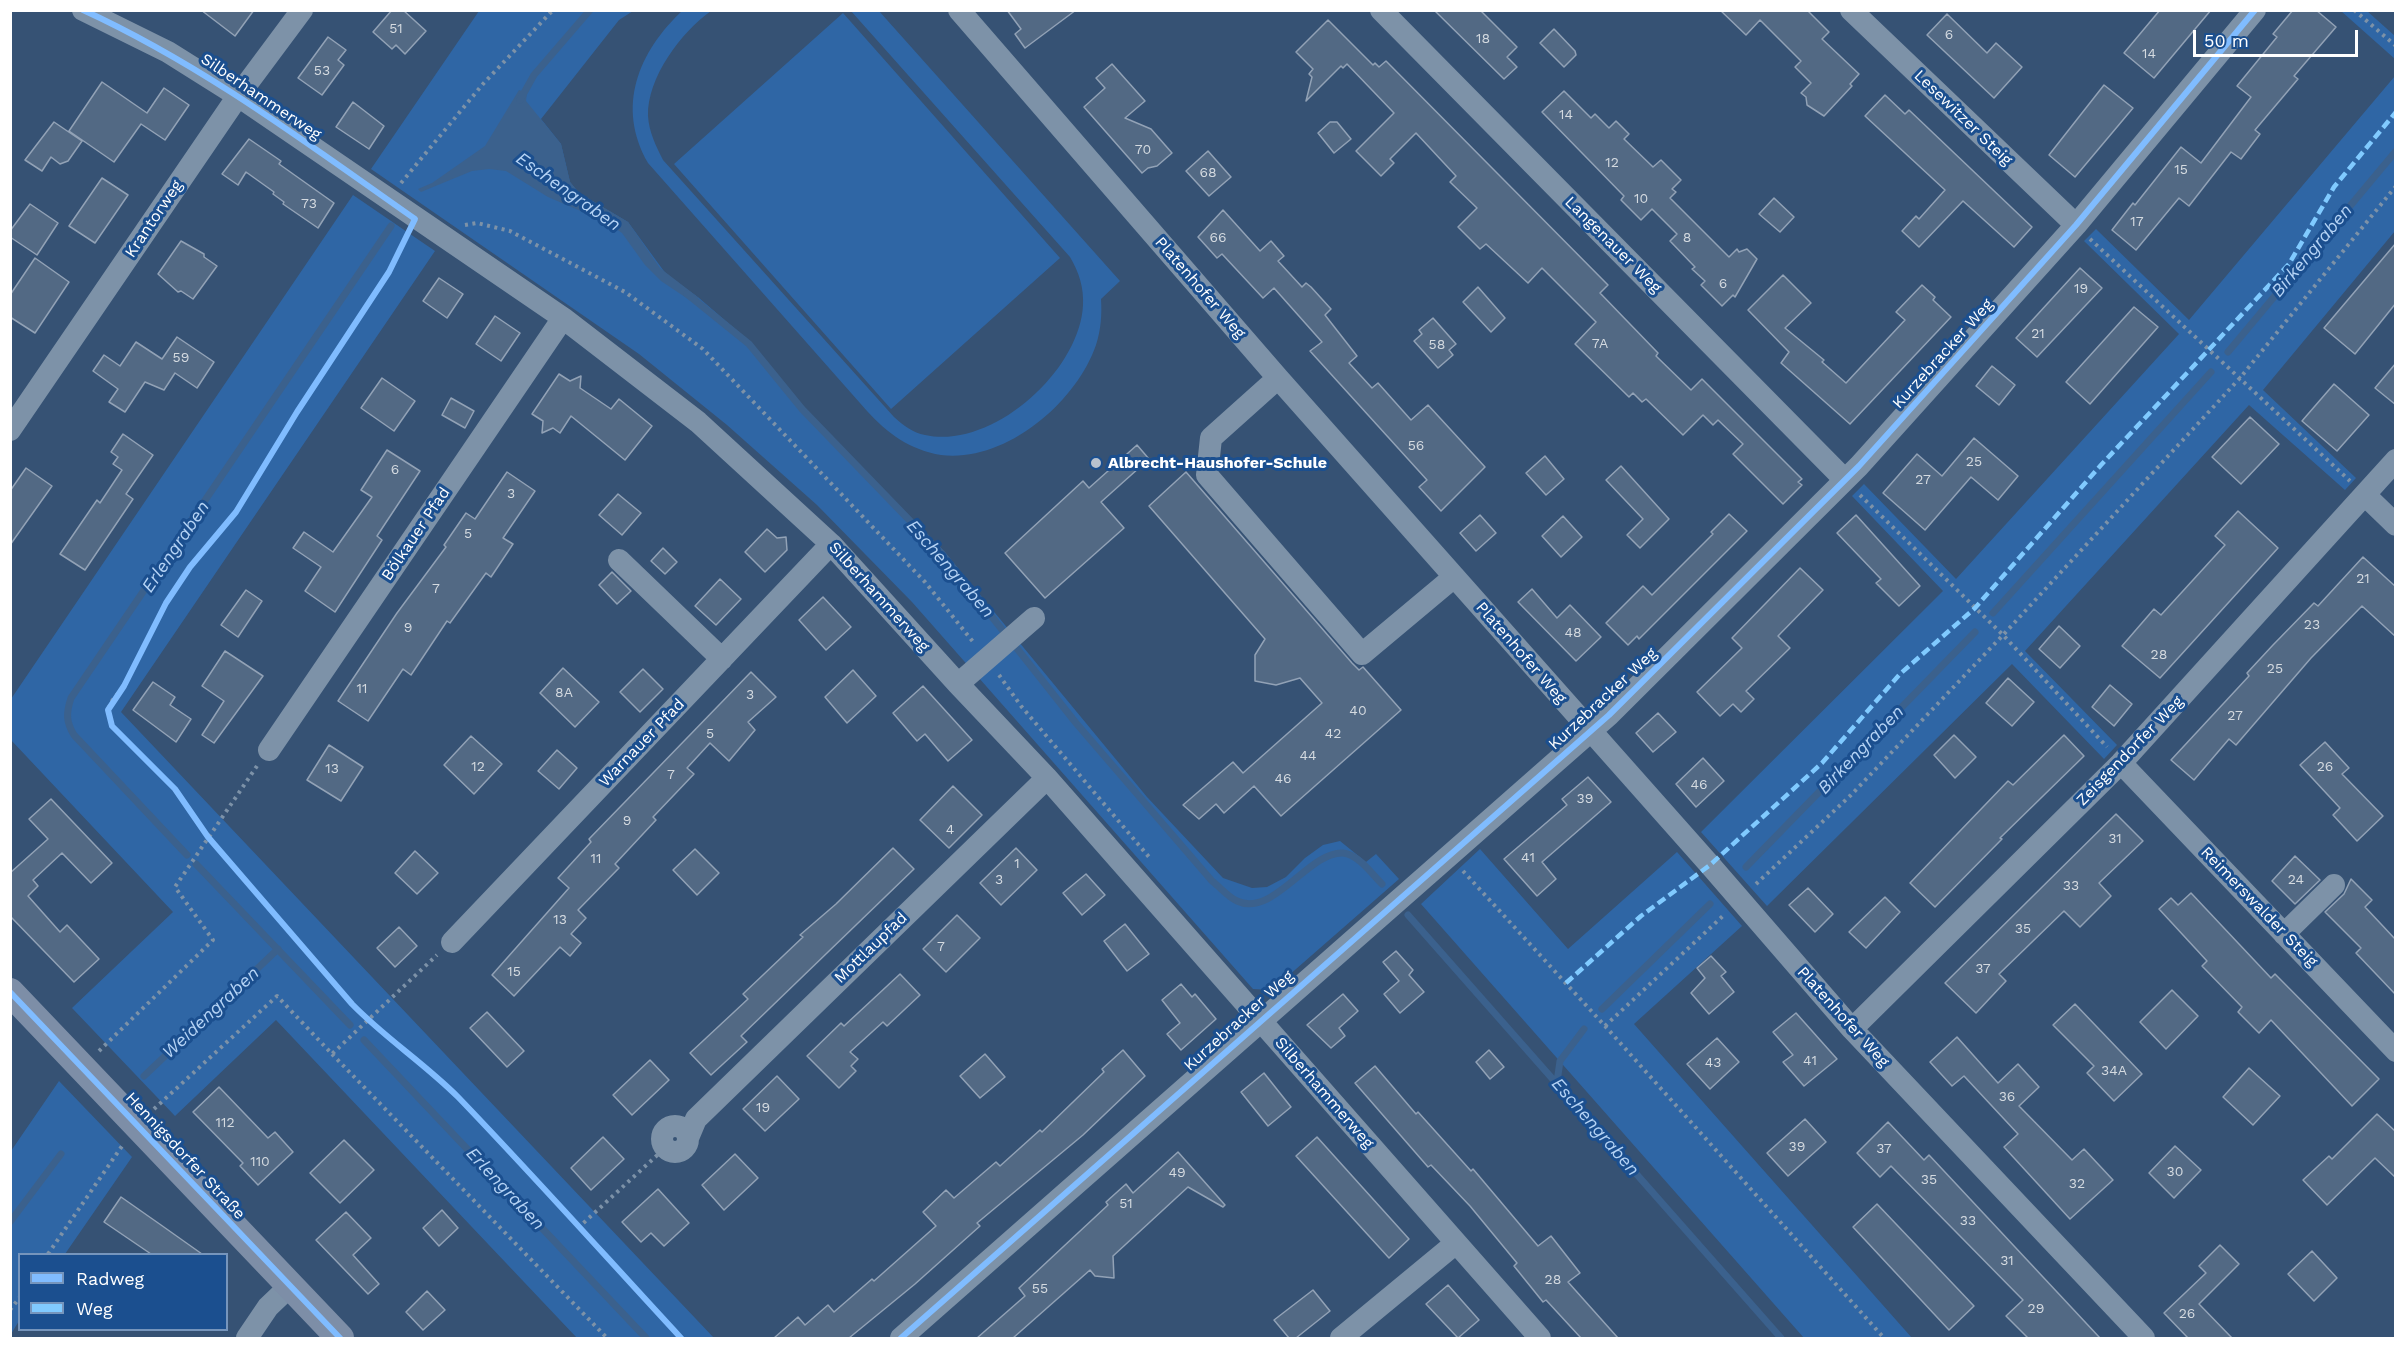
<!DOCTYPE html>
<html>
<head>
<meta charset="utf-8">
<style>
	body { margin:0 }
	#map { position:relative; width:2406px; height:1349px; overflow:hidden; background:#365274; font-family:"Work Sans",sans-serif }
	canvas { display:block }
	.frame { position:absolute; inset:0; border:12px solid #fff; pointer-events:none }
	.legend { position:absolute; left:18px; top:1253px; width:210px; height:78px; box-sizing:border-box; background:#1b4f8f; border:2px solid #7695bc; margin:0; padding:8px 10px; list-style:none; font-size:18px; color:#fff }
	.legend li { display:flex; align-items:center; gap:12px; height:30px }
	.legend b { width:30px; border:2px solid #7695bc }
	.scale { position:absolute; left:2193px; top:30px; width:165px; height:27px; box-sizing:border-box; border:3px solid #fff; border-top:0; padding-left:8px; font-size:18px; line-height:21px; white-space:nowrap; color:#fff; -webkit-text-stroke:4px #1b4f8f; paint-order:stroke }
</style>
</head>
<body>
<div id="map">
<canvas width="2406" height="1349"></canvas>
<div class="frame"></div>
<ul class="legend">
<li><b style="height:8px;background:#80bcff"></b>Radweg</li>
<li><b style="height:8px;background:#80caff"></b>Weg</li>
</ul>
<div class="scale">50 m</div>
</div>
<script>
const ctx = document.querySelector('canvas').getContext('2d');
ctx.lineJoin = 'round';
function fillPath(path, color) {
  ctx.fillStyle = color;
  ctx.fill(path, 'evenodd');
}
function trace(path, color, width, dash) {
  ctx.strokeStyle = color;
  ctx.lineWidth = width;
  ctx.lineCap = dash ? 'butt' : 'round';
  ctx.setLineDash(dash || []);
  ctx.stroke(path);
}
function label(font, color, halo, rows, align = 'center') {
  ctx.font = font + ' "Work Sans",sans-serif';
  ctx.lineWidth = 6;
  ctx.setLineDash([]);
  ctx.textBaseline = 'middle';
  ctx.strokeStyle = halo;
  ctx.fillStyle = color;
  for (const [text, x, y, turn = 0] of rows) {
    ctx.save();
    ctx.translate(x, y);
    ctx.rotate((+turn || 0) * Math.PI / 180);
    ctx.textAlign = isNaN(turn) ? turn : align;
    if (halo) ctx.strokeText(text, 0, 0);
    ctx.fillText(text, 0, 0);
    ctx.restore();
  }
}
fillPath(new Path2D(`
	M683,10L711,11C681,32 647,78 648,116C649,132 656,146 663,160L894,417C903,425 913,433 925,435C992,450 1080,371 1083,305C1084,288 1079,272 1070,257L851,11H879L1120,281L1101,299C1102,314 1101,330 1096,345C1076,403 1005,463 941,455C910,450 887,433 867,411L648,163C616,107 638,52 683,10Z
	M479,11H633L619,20L541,119L561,144L570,182L579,193L628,222L666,274L699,298L748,340L817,423L943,550L1147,797L1223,878L1252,888L1267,887L1286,877L1305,858L1323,845L1340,841L1366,862L1376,854L1399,879L1272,990L1253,989L912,602L817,505L727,425L639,354L371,169Z
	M2341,11H2367L2395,36V59Z
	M843,13L1060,258L891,409L674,164Z
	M2395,76V231L2263,390L2356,478L2345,490L2249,405L2025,651L2117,745L2104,759L2012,664L1767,906L1701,832L1943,591L1852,496L1864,484L1956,579L2179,334L2084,241L2096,229L2189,320Z
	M353,195L435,251L121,712L714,1338H577L276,1020L175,1116L72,1008L173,912L11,740V699Z
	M1480,849L1568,949L1677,852L1742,926L1634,1024L1912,1338H1804L1421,904Z
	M59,1081L132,1157L65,1254H20L19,1321L11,1334V1151Z`), '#2f66a5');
fillPath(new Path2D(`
	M519,90L527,93L526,101L561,144L570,182L579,193L628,222L660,268L699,298L691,301L661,281L645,265L622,233L606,222L548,197L506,171L489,169L472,171L421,192L418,189L432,183L485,146Z`), '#3b618d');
trace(new Path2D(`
	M520,100L534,75L590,10
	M687,294L749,344L802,409L943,555L1076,723L1212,881C1220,887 1228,897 1237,901C1273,918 1309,851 1343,853C1359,855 1371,873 1382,884
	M2228,352L2396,151
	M1993,613L2211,372
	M187,855L74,735C66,722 66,713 71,698L391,226
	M196,864L350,1025
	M1746,867L1975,632
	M1408,915L1781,1338
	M1602,1009L1710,904
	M364,1040L646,1338
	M144,1076L278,949
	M1557,1082L1560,1061L1584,1029
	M10,1222L61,1154`), '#3b618d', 7);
const building = new Path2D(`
	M201,10H254L235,36Z
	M392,10H403L426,31L405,54L396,45L392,49L373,32Z
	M1007,10H1076L1025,48L1015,34L1021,29Z
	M1434,10H1480L1517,47L1507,57L1517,67L1504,79Z
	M1720,10H1807L1829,32L1822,39L1859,74L1850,84L1852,86L1824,116L1807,105L1806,97L1801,93L1811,83L1795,67L1801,61L1760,20L1746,35Z
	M2160,10H2211L2154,78L2124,53Z
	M2293,10H2316L2336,27L2294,76L2298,79L2255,130L2260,134L2241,159L2231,152L2189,206L2179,198L2136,250L2112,230L2133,203L2135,205L2181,147L2201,163L2251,97L2237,86L2277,37L2273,34Z
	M1947,14L1987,53L1996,43L2022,67L1994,98L1927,35Z
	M1328,20L1373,65L1375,63L1379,67L1386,61L1608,285L1600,293L1658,353L1656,356L1691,390L1702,379L1802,479L1798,482L1802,485L1783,504L1733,454L1743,444L1718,420L1713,425L1703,415L1683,435L1646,399L1642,402L1633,393L1629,397L1575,344L1596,322L1542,268L1528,283L1486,244L1480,249L1458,227L1477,208L1450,182L1456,176L1416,133L1390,159L1394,163L1381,176L1356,151L1394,113L1347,64L1343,68L1341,66L1306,101L1312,77L1309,74L1313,69L1296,52Z
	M1554,29L1575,51L1576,55L1564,67L1540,43Z
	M328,37L346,50L338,60L344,65L322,95L298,78Z
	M1112,64L1145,101L1125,118L1151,129L1172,153L1157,166L1148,168L1142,173L1084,107L1105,88L1096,78Z
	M102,82L147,113L164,88L189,105L165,140L141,124L114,162L69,131Z
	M2104,85L2133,108L2075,177L2049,155Z
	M1564,91L1591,118L1595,114L1609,128L1616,121L1629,134L1624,139L1653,167L1661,160L1681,180L1672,189L1676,192L1670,198L1729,257L1737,249L1739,252L1747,249L1757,259L1735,297L1733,295L1722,306L1701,285L1705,281L1692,269L1695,267L1670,241L1677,234L1652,209L1641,220L1621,200L1624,196L1542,112Z
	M1885,95L1905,114L1909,110L2032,227L2014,247L1963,201L1919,247L1902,231L1916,216L1919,219L1945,190L1865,116Z
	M353,102L384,126L369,149L336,127Z
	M54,122L82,141L68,161L60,164L51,157L42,171L25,160Z
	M1330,122H1337L1351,139L1334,153L1318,133Z
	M249,139L281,161L279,164L334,203L318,228L283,204L284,202L273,194L274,192L246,172L238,185L222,174Z
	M1208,151L1231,177L1209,196L1186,171Z
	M102,178L128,195L95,243L69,226Z
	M1774,198L1794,217L1780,232L1759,214Z
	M30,204L58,223L37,255L10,237V231Z
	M1223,210L1260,251L1271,241L1284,256L1278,261L1302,287L1306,283L1311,287L1331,309L1325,315L1357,356L1349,363L1372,388L1378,383L1411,420L1428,405L1485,467L1441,511L1419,487L1427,480L1310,351L1322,342L1274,288L1263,298L1222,254L1217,258L1198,237Z
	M181,241L204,254V257L217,266L193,299L181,291L178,292L158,274Z
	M2396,243V303L2355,354L2324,328Z
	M35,258L69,282L35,333L10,317V295Z
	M2080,268L2102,288L2037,357L2016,338Z
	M1783,275L1811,303L1785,328L1824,360L1822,362L1846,383L1905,320L1896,312L1922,285L1935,297L1933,300L1951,317L1850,424L1781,363L1789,352L1748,310Z
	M439,278L463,294L447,318L423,301Z
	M1478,287L1505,318L1491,332L1463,302Z
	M2134,307L2158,327L2090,404L2066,382Z
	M495,316L520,333L501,361L476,344Z
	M1433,318L1456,344L1449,350L1453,355L1438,368L1414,341L1422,334L1419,330Z
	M177,337L214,362L197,388L175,373L164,390L145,382L125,412L109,402L118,389L93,371L104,355L120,366L136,342L162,359Z
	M2396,363V405L2375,388Z
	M1992,366L2015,385L1999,405L1976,386Z
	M559,374L570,381L581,376L580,388L611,409L619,399L652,426L625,460L571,416L560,433L553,428L542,433L543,421L532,414Z
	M382,378L415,401L394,431L361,408Z
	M2334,384L2369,415L2337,451L2302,421Z
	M451,398L474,411L465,428L442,415Z
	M2250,417L2279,444L2241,484L2212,457Z
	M123,434L153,455L126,494L133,499L85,570L60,554L97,500L100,503L122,470L113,464L118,457L111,452Z
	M1974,438L2018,476L1998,500L1971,477L1925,530L1883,493L1917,454L1942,476Z
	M1137,445L1149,459L1101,502L1124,528L1045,598L1005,553L1083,481L1089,488Z
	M387,450L420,471L377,536L382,540L335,612L305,591L321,567L293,548L304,532L333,552L372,497L361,490Z
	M1545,456L1564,479L1546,495L1526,473Z
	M1621,466L1669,519L1640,548L1627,535L1643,519L1606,480Z
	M26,468L52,486L10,545V491Z
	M507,472L535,491L503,538L513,544L491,577L486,573L450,623L447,621L411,675L403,669L368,721L338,701L397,613L446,547L444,545L466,513L475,519Z
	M1186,472L1352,663L1359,670L1363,667L1401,710L1281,816L1254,786L1224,813L1216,804L1199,819L1183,805L1233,762L1243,773L1322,703L1300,678L1276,685L1255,681V655L1265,639L1149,506Z
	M618,494L641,513L622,535L599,515Z
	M2238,511L2278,548L2160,678L2122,646L2154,609L2161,615L2225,545L2215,536Z
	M1729,514L1747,531L1639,639L1637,636L1628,645L1606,623L1643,586L1652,595L1713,534L1711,532Z
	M1480,515L1496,533L1476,551L1460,533Z
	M1856,515L1920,586L1899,606L1876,583L1881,579L1837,533Z
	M1563,516L1582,537L1561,557L1542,536Z
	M767,529L777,538L786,537L787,550L765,572L745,552Z
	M663,548L677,562L665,574L651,561Z
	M2363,557L2396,587V637L2362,606L2311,658L2236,745L2229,739L2194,780L2171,760L2249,676L2247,673L2273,645L2314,603L2318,606Z
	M1800,568L1823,590L1778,636L1790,648L1746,691L1754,699L1741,712L1733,704L1720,716L1697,692L1742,648L1732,638Z
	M612,572L631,591L617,604L599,585Z
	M720,579L741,599L716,625L695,606Z
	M1532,589L1557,618L1570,605L1601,637L1576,661L1518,602Z
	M246,590L262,601L238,637L221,625Z
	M823,597L851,627L826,650L799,620Z
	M2059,626L2080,646L2060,668L2039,649Z
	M225,651L263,676L214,743L202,735L224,701L202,686Z
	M563,668L599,702L575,727L540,693Z
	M643,669L663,689L640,712L620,692Z
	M853,670L876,696L847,723L825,697Z
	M751,672L776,697L748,722L755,730L729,761L710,743L687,768L694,774L653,817L656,820L615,864L619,868L578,910L586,918L571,934L581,943L570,956L560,947L514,996L492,975L569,888L558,878L591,842L589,839Z
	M2008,678L2034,702L2012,726L1986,703Z
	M153,682L175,697L170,705L191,719L176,742L133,710Z
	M2110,685L2132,704L2114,726L2092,707Z
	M923,686L972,740L948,761L925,734L917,741L893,713Z
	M1658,713L1676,732L1653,752L1636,733Z
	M1954,735L1976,757L1955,778L1934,755Z
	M2064,735L2084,756L2000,838L2002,839L1935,907L1910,883L2008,781L2013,785Z
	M471,736L502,764L474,794L444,765Z
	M2325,742L2349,768L2342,774L2383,816L2357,841L2333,815L2340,808L2300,765Z
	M329,745L363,767L341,801L307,780Z
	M557,750L577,768L559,789L538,771Z
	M1703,758L1724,781L1696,807L1676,784Z
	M1588,777L1611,802L1542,862L1556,879L1537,896L1504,859L1567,805L1562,799Z
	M953,786L982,815L949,848L920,820Z
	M51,799L112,863L91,883L62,853L33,880L38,886L28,896L60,932L67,925L99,959L74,982L10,916V873L48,839L29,819Z
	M2116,814L2143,841L2099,883L2111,896L2080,927L2064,911L1999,974L2006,981L1976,1013L1945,983Z
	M893,848L914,869L741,1036L747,1042L711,1075L690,1053L748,999L743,994L803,937L800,935L836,904Z
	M1016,848L1037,870L1001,905L980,883Z
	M695,849L719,873L697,895L673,870Z
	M415,851L438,873L417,894L395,873Z
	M2295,856L2320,880L2295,904L2272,881Z
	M1086,874L1105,895L1082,915L1063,893Z
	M2351,879L2372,900L2365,907L2396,940V995L2356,953L2361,948L2325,912L2344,894Z
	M1808,888L1833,914L1815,932L1789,905Z
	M2191,893L2271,978L2275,974L2379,1079L2352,1106L2271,1020L2259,1033L2238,1012L2242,1007L2202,966L2207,961L2159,909L2171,898L2178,905Z
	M1885,897L1900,912L1866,948L1849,932Z
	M957,915L980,938L946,972L923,949Z
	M1125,924L1149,954L1127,971L1104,941Z
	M399,927L417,946L395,967L377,948Z
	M1396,951L1413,970L1409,975L1424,992L1400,1013L1384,994L1399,981L1383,962Z
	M1711,956L1726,972L1721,976L1734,992L1709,1014L1691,993L1705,978L1697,968Z
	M900,974L920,995L887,1026L883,1022L850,1052L858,1059L851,1066L856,1071L839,1088L807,1056L841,1023L844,1026Z
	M1181,984L1192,997L1195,994L1216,1019L1181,1050L1167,1034L1180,1023L1162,1000Z
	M2172,990L2198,1016L2166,1049L2140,1022Z
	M1343,994L1358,1011L1339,1028L1345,1036L1331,1048L1307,1025Z
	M2075,1004L2142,1074L2114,1101L2087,1073L2094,1066L2053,1025Z
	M487,1012L524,1051L507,1067L470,1028Z
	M1796,1013L1837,1059L1804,1086L1783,1062L1793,1055L1773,1032Z
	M1957,1037L1998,1083L2018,1064L2039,1087L2019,1106L2072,1160L2084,1149L2113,1180L2070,1219L2004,1147L2018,1134L1964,1076L1952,1086L1930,1062Z
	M1717,1038L1739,1062L1710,1089L1687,1064Z
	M1123,1050L1145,1076L1083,1135L977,1223L980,1226L915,1284L849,1338H774L798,1317L805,1325L828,1305L834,1312L872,1279L874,1281L936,1226L923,1212L946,1190L954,1198L996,1162L1000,1166L1040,1130L1042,1132L1104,1072L1102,1069Z
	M1489,1050L1504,1067L1490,1079L1476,1062Z
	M985,1054L1005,1077L980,1098L960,1076Z
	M650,1060L669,1080L632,1115L613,1095Z
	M1375,1066L1416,1114L1418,1112L1471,1171L1473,1169L1538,1246L1551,1236L1580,1273L1568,1282L1618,1338H1581L1546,1300L1543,1302L1514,1266L1517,1263L1470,1206L1431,1165L1428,1167L1355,1083Z
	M2249,1068L2280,1096L2253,1125L2223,1097Z
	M1264,1073L1291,1107L1268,1126L1241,1092Z
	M777,1076L799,1099L765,1131L743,1109Z
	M219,1087L268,1138L275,1132L293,1152L258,1185L240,1166L243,1163L193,1112Z
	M2377,1114L2396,1132V1178L2375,1158L2327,1205L2303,1180L2329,1156L2332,1159Z
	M1805,1119L1826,1142L1788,1176L1767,1153Z
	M1888,1122L1924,1160L1929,1155L2100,1338H2028L2006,1316L2023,1300L1891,1166L1880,1177L1857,1153Z
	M603,1137L624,1159L591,1190L571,1168Z
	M1317,1137L1409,1239L1389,1258L1296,1156Z
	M344,1140L374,1170L340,1203L310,1173Z
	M2175,1146L2201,1170L2174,1198L2149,1173Z
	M1178,1152L1225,1205L1223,1207L1188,1187L1113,1256L1114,1278L1095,1276L1090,1270L1013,1338H977L1025,1296L1019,1288L1108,1205L1106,1202L1126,1184L1133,1193Z
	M735,1154L758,1178L724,1210L702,1185Z
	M658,1189L689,1223L664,1246L651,1233L641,1242L622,1222Z
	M121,1197L161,1225L202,1254H151L104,1222Z
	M1877,1204L1974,1306L1949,1330L1853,1227Z
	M442,1210L458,1228L439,1246L423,1228Z
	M346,1212L371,1238L353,1255L379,1284L368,1294L316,1240Z
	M2220,1245L2239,1264L2199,1304L2232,1338H2188L2164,1313L2206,1273L2199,1266Z
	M2312,1251L2337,1278L2314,1301L2288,1274Z
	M1448,1285L1479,1320L1458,1338L1426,1304Z
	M1313,1290L1330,1311L1296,1338H1289L1274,1320Z
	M427,1291L445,1310L423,1330L406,1312Z`);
fillPath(building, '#526984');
trace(building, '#92a2b6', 1.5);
trace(new Path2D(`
	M2354,10L2396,46
	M401,183L483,84L553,10
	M465,225L477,223L510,231L625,292L703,349L925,582L974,643
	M406,238L389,272L297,412L236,512L190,567L166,603L124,686L111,702L108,710L112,726L175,789L208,837L352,1004C385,1038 424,1063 458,1097C534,1176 607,1258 681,1338
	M2090,239L2350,481
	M1860,495L2003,635L2107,747
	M999,675L1021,706L1149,857
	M1463,871L1605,1026L1884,1338
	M1756,884L1851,795L2003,635L2240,378L2396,186
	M1605,1026L1725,914
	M99,1051L213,940L175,887L257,766
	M332,1054L607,1338
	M154,1109L277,996L332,1054L437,955
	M578,1228L665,1148
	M48,1254L122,1146
	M10,1310L20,1297`), '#7d92a8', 4, [3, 4.5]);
trace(new Path2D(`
	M83,10L168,52L238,96L563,318L698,422L831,544L958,684L1047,778L1540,1338
	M959,10L1278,378L1710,865L1852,1029L2144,1338
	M1381,10L1845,480
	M1851,10L2076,225
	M1278,378L1211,438L1207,475L1362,654L1454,577
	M10,430L238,96L302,10
	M2366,496L2396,525
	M619,560L722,659
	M958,684L1034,618
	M269,750L563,318
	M2121,763L2396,1051
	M2284,934L2334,885
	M452,942L831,544
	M1852,1029L2121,763L2396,460
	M662 1139a13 13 0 1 1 26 0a13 13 0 1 1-26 0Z
	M688,1138L696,1119L1047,778
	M247,1338L268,1307L290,1286
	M901,1338L1609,715L1859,466L2076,225L2255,10
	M1341,1338L1456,1243`), '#7d92a8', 22);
trace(new Path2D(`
	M10,992L340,1338`), '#7d8ea7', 28);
trace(new Path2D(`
	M1566,983L1641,916L1710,865L1822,763L1900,674L1975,608L2101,465L2289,264L2334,187L2396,112`), '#80caff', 4.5, [9, 4.5]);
trace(new Path2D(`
	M83,10C203,65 308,144 415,219L389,272L297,412L236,512L190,567L166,603L124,686L108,710L112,726L175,789L208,837L352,1004C385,1038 424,1063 458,1097C534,1176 607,1258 681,1338
	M10,992L340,1338
	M901,1338L1609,715L1859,466L2076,225L2255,10`), '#80bcff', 6);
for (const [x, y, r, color] of [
	[1096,463,6,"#b9c2ce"]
]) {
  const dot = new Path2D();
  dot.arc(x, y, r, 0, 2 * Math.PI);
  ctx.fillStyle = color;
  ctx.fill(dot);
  trace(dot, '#1b4f8f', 2);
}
label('14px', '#d4dae0', null, [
	["51",396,29],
	["6",1949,35],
	["18",1483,39],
	["14",2149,54],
	["53",322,71],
	["14",1566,115],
	["70",1143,150],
	["12",1612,163],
	["15",2181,170],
	["68",1208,173],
	["10",1641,199],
	["73",309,204],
	["17",2137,222],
	["66",1218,238],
	["8",1687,238],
	["6",1723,284],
	["19",2081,289],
	["21",2038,334],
	["7A",1600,344],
	["58",1437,345],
	["59",181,358],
	["56",1416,446],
	["25",1974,462],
	["6",395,470],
	["27",1923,480],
	["3",511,494],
	["5",468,534],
	["21",2363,579],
	["7",436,589],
	["23",2312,625],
	["9",408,628],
	["48",1573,633],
	["28",2159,655],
	["25",2275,669],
	["11",362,689],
	["8A",564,693],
	["3",750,695],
	["40",1358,711],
	["27",2235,716],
	["5",710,734],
	["42",1333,734],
	["44",1308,756],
	["12",478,767],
	["26",2325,767],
	["13",332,769],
	["7",671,775],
	["46",1283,779],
	["46",1699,785],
	["39",1585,799],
	["9",627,821],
	["4",950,830],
	["31",2115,839],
	["41",1528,858],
	["11",596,859],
	["1",1017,864],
	["3",999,880],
	["24",2296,880],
	["33",2071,886],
	["13",560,920],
	["35",2023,929],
	["7",941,947],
	["37",1983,969],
	["15",514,972],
	["41",1810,1061],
	["43",1713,1063],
	["34A",2114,1071],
	["36",2007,1097],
	["19",763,1108],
	["112",225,1123],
	["39",1797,1147],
	["37",1884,1149],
	["110",260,1162],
	["30",2175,1172],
	["49",1177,1173],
	["35",1929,1180],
	["32",2077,1184],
	["51",1126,1204],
	["33",1968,1221],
	["31",2007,1261],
	["28",1553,1280],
	["55",1040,1289],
	["29",2036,1309],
	["26",2187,1314]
]);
label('16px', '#fff', '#1b4f8f', [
	["Silberhammerweg",261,97,34],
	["Lesewitzer Steig",1963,118,44],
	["Krantorweg",154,219,-56],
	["Langenauer Weg",1613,245,45],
	["Platenhofer Weg",1200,288,49],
	["Kurzebracker Weg",1943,354,-48],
	["Bölkauer Pfad",416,534,-56],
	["Silberhammerweg",879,597,48],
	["Platenhofer Weg",1521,653,49],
	["Kurzebracker Weg",1603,699,-43],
	["Warnauer Pfad",642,743,-46],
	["Zeisgendorfer Weg",2130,751,-46],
	["Reimerswalder Steig",2259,907,46],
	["Mottlaupfad",871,948,-44],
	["Platenhofer Weg",1843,1017,48],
	["Kurzebracker Weg",1239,1021,-42],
	["Silberhammerweg",1324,1093,49],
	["Hennigsdorfer Straße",185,1156,47]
]);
label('bold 16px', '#fff', '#1b4f8f', [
	["Albrecht-Haushofer-Schule",1108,463]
], 'left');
label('italic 18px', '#b5d3f5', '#1b4f8f', [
	["Eschengraben",568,192,35],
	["Birkengraben",2312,251,-50],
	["Erlengraben",176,547,-56],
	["Eschengraben",950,569,49],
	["Birkengraben",1861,750,-46],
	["Weidengraben",211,1013,-43],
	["Eschengraben",1595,1127,49],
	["Erlengraben",505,1189,47]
]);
</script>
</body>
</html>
